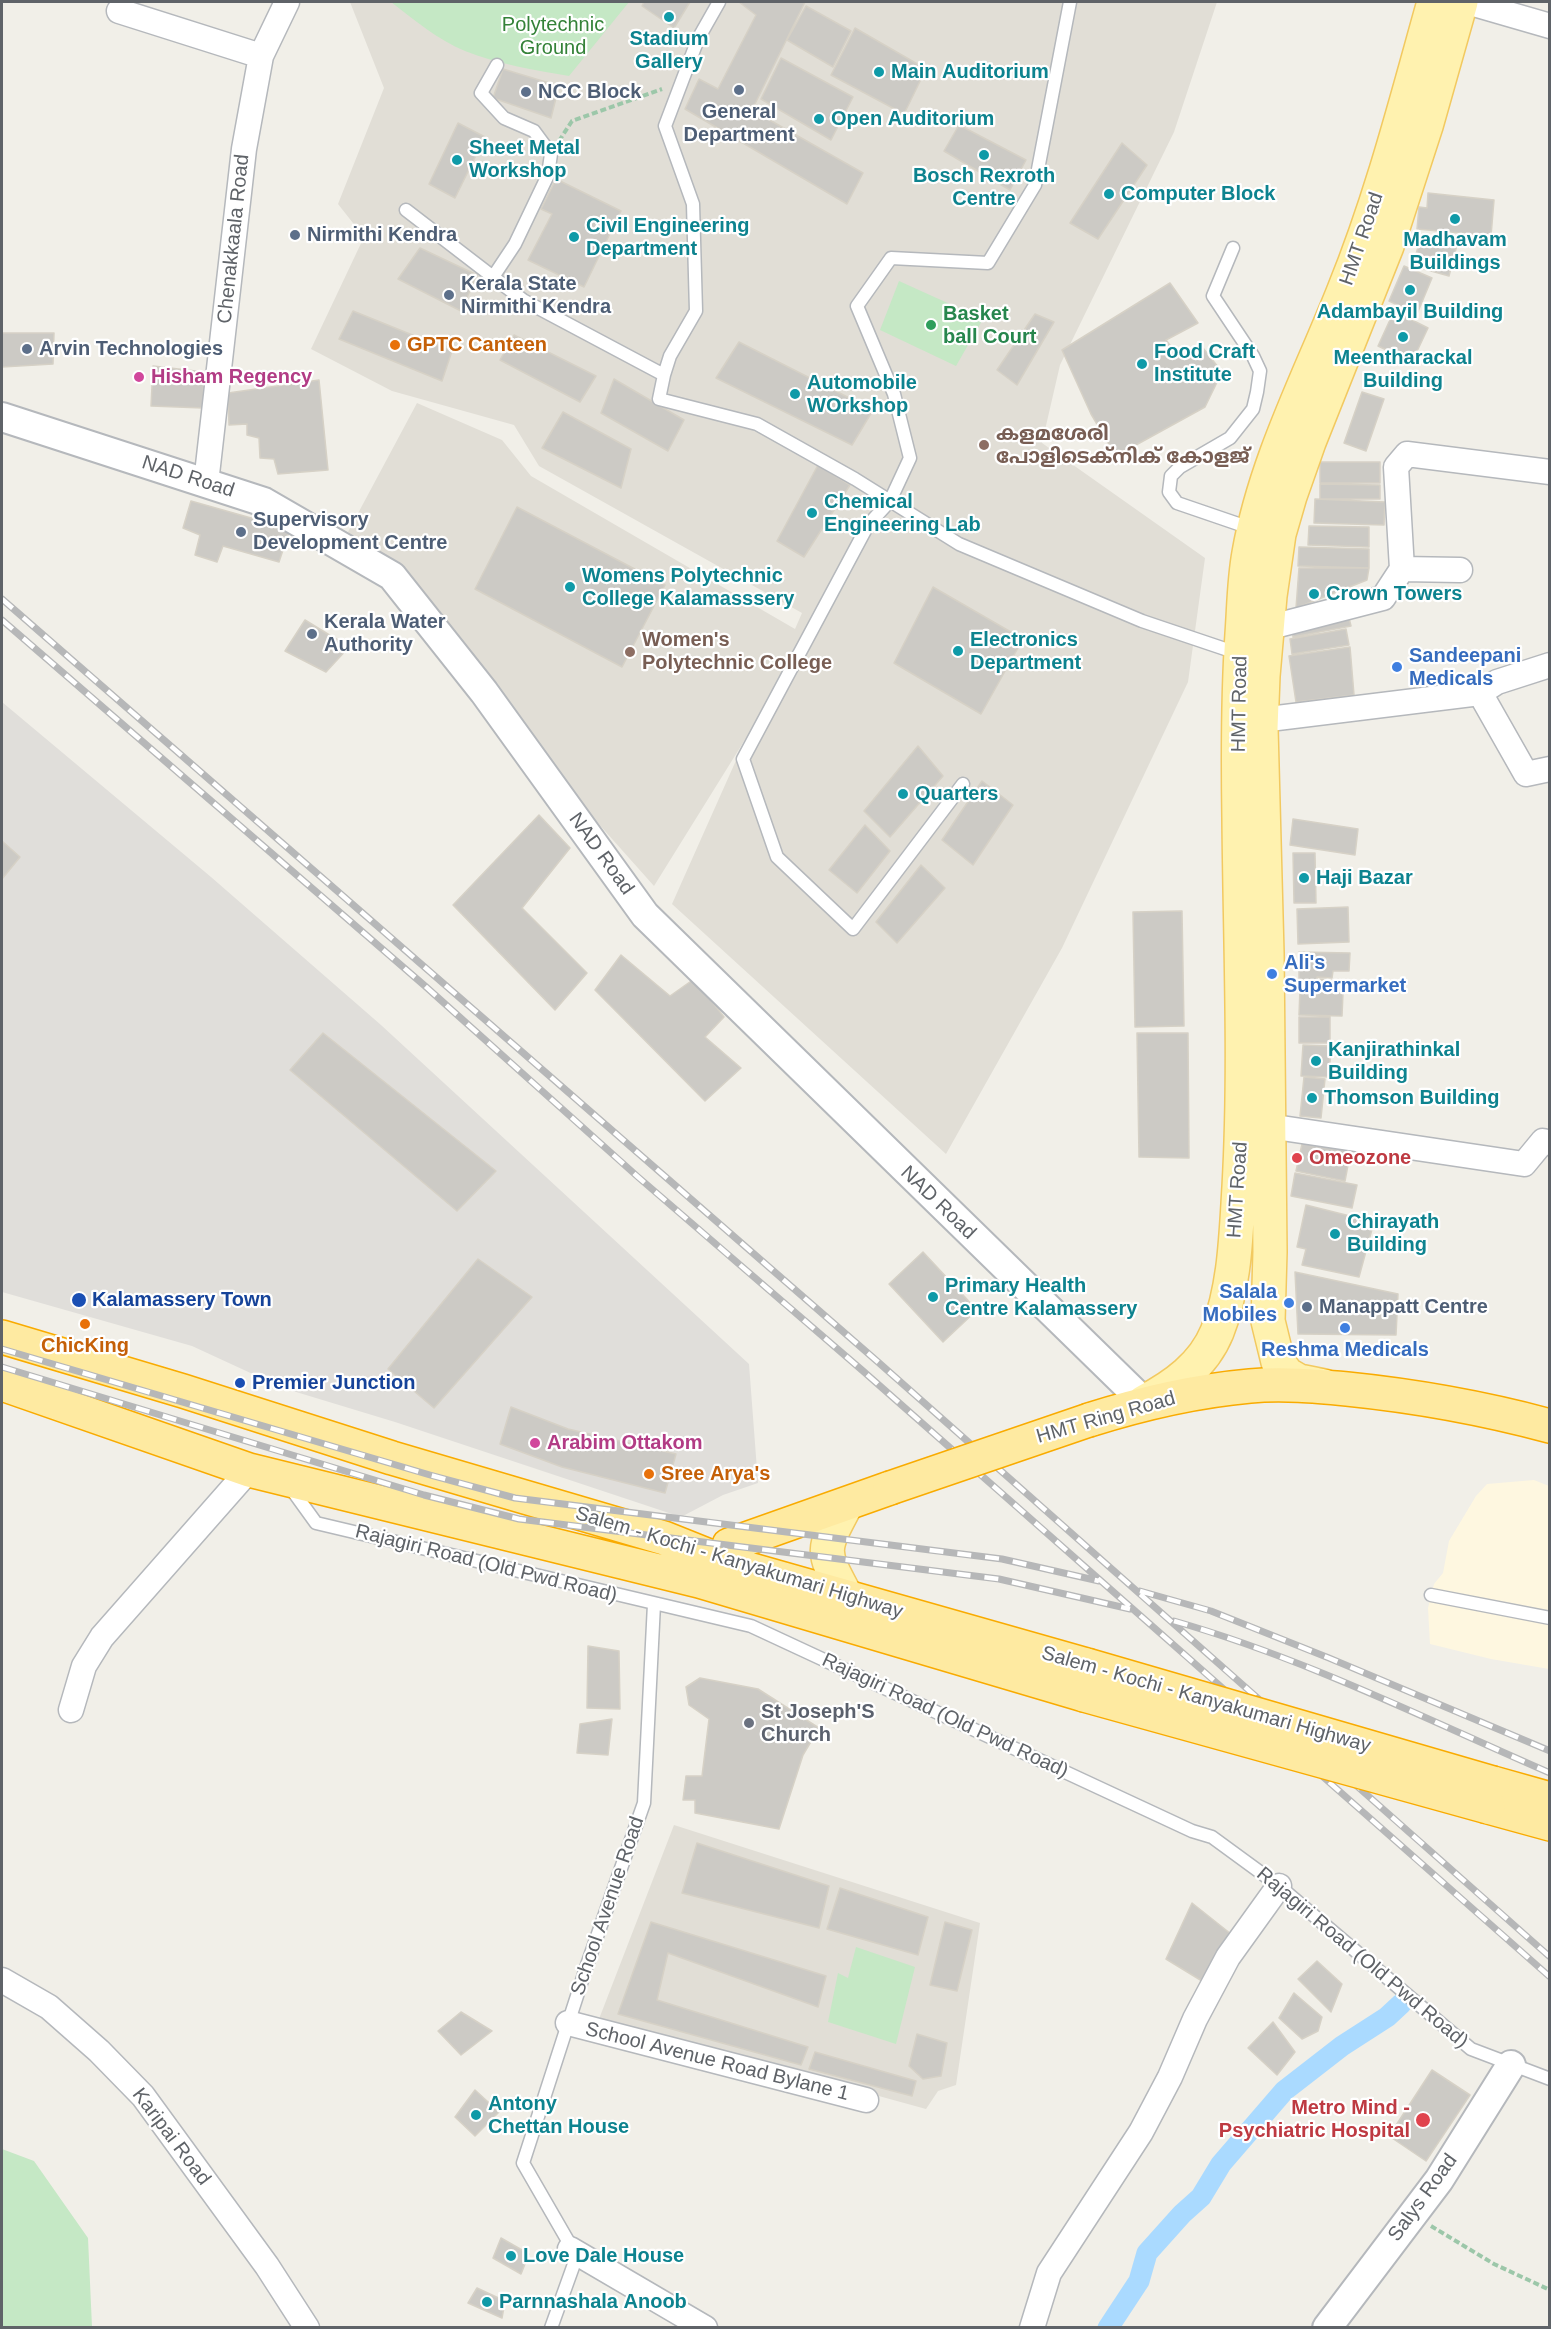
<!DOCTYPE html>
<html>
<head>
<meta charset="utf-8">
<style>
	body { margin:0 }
	#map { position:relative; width:1551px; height:2329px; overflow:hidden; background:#f1efe8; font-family:Helvetica,sans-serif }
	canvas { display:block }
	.frame { position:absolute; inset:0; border:3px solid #5f6368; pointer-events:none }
</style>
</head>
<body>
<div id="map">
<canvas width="1551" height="2329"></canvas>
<div class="frame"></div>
</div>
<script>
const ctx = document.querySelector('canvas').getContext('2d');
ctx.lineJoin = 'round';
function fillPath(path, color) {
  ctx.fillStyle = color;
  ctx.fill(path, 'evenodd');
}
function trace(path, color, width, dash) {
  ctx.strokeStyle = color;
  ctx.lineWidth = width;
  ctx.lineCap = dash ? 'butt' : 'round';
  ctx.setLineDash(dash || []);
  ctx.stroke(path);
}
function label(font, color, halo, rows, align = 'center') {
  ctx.font = font + ' Helvetica,"Noto Sans Malayalam",sans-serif';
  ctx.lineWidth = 4.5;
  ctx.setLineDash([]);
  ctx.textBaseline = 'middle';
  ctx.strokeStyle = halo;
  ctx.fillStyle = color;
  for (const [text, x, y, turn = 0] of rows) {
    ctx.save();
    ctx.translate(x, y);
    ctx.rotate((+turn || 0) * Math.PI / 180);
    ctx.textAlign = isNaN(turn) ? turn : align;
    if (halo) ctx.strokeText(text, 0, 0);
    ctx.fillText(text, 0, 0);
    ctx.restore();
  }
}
fillPath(new Path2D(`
	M1534,1480L1549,1486V1669L1491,1659L1430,1644L1428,1608L1434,1584L1443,1573L1449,1541L1476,1496L1487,1484Z`), '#fef7e0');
fillPath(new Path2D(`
	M2,702L211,877L381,1025L749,1364L758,1483L723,1495L681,1517L395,1422L283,1388L192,1346L2,1292Z`), '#e0deda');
fillPath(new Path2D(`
	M350,2H1217L1174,132L1060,365L1042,443L1205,558L1188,682L1062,948L946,1154L672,904L746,738L654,886L572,794L402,571L348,532L417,403L502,440L531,476L795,629L802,613L539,466L514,425L392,391L311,349L364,237L338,204L384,88Z
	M674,1825L980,1923L956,2085L938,2091L926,2109L599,2019Z`), '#e1ded6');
fillPath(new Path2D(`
	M391,2H629L569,76C535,70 497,64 465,51C438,40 413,19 391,2Z
	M899,281L983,319L956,366L880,330Z
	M856,1947L915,1967L896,2044L828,2022L838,1973L848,1978Z
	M2,2149L34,2161L88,2238L92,2327H2Z`), '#c5e8c5');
trace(new Path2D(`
	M1108,2328L1139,2281L1147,2253L1182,2214L1201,2197L1221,2164L1284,2091L1342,2046L1387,2017L1401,2004`), '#aadaff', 21);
const building = new Path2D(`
	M644,2H690L674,28L642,6Z
	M739,2H805L752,110L863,173L847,204L685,109L699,79L718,89L756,15Z
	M806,6L851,31L833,67L787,40Z
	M855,28L926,69L904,114L831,75Z
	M781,58L853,97L831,140L761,99Z
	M503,69L559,86L551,118L493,98Z
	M458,123L485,137L455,198L429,184Z
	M959,125L1026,160L1010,190L944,151Z
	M1122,143L1147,165L1098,239L1070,223Z
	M556,179L621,211L584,287L528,260L552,214L541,209Z
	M1428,193L1494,200L1491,236L1417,229L1419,207L1427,208Z
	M1421,235L1457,245L1449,276L1413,266Z
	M420,248L477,275L461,311L398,279Z
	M1404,266L1432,278L1417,314L1389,301Z
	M1170,283L1198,323L1166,340L1179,357L1203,348L1222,372L1205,407L1116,456L1091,414L1062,350Z
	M353,311L452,351L442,381L339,339Z
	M1394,311L1428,328L1412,362L1378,346Z
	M1035,314L1054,322L1017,385L997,370Z
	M2,333H54L53,364L2,367Z
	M514,335L596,376L580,402L500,360Z
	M739,342L873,410L852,445L716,378Z
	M153,366L204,372L203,408L151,406Z
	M614,379L684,420L668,451L601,413Z
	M319,380L328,470L278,474L274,459L260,458L259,438L247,435V424L229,425L228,393Z
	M1362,392L1384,399L1366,451L1344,443Z
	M563,412L631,449L621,488L542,448Z
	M1320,462H1380V483H1320Z
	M818,465L850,485L804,557L777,541Z
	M1320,484L1380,485V499H1320Z
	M1315,499L1385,502L1384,525L1314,523Z
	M191,501L290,529L279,562L223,546L217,562L195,555L200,535L183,528Z
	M517,507L665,585L622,667L475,589Z
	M1309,526L1369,527V547L1308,545Z
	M1299,547L1369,549V568L1298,566Z
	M1299,568H1369L1367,580L1296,608Z
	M933,587L1023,639L981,714L894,663Z
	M1347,610L1351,626L1293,637L1292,623Z
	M305,620L349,647L326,672L285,651Z
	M1346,629L1349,645L1292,654L1290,639Z
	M1350,647L1354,695L1296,702L1289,656Z
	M918,746L943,776L890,837L864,811Z
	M982,781L1013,805L973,865L942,840Z
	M539,815L570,848L522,908L587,973L555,1010L453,905Z
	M1293,819L1358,829L1355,855L1290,845Z
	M865,825L890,851L857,893L829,870Z
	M2,841L20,857L2,879Z
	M1293,853H1315L1316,903H1294Z
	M921,865L945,888L897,943L876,922Z
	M1348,907L1349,942L1298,944L1297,909Z
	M1182,911L1184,1026L1135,1027L1133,912Z
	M1299,952L1350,953L1349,971H1333L1332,978L1317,977L1318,986H1299Z
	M621,955L670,996L694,979L724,1017L705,1037L741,1068L705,1101L595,990Z
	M1320,979L1331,980L1330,993H1343L1342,1016L1299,1015L1300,989H1320Z
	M1299,1017H1330V1043H1299Z
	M323,1033L496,1171L457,1211L290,1070Z
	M1137,1033H1188L1189,1158L1139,1157Z
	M1303,1045L1331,1046L1329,1077L1301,1076Z
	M1304,1077L1325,1079L1321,1118L1300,1116Z
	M1304,1135L1352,1144L1345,1181L1296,1171Z
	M1295,1173L1357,1185L1352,1208L1291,1196Z
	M1306,1205L1374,1222L1359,1277L1302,1265L1306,1249L1297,1247Z
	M923,1252L977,1310L943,1342L889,1284Z
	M478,1259L532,1297L434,1408L388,1369Z
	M1295,1272L1398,1294L1396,1335L1298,1334Z
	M511,1407L568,1429L676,1454L665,1493L562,1467L500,1444Z
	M588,1646L619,1651L620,1709L587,1708Z
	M700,1678L758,1689L819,1728L803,1755L779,1829L695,1813V1800H683L686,1776H702L709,1719L689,1705L686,1687Z
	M612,1719L608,1755L577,1753L580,1724Z
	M697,1843L829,1886L819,1928L682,1893Z
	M840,1888L928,1917L918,1955L827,1929Z
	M1192,1903L1231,1934L1202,1981L1166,1959Z
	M651,1922L826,1976L818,2007L668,1953L657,2000L808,2047L801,2065L618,2014Z
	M945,1922L972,1930L957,1991L930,1985Z
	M1317,1961L1342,1984L1331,2012L1298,1979Z
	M1294,1993L1322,2017L1318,2031L1302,2039L1279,2018Z
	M461,2012L492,2031L461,2055L438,2031Z
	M1273,2022L1295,2052L1277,2075L1248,2048Z
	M917,2034L947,2043L941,2076L923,2079L909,2066Z
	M815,2052L916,2081L912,2096L809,2069Z
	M1432,2070L1470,2095L1426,2161L1389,2136Z
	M475,2090L499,2112L475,2136L455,2117Z
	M501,2238L529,2254L521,2274L493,2258Z
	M477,2288L505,2301L502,2318L468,2303Z`);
fillPath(building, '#cccac5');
trace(building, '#d6d1c6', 1.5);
const service = new Path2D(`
	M719,2L698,39L665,126L693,204L696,311L670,356L664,375L659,399L757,424L855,479L959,544L1142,621L1240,654
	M406,210L523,300L664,375
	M1233,248L1213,296L1253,356L1260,371L1257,392L1253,409L1230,438L1180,467L1171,476L1169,492L1177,503L1253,529
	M493,277L515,244L548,175L551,154L534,131L504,118L481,93L497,65
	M963,784L853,929L777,857L743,759L868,525L890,501L910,458L894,394L857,306L891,258L988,263L1035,185L1070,2
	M290,1487L316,1523L751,1626L1192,1831L1212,1837L1279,1886L1471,2049L1550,2079
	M1431,1595L1550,1618
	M551,2328L574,2264L568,2241L523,2163L587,1965L644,1803L654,1604`);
const minor = new Path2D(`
	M1467,2L1550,26
	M119,11L261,56
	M206,483L244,149L261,56L287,2
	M1402,569L1460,570
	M1267,628L1383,598L1402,569L1396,467L1407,454L1550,472
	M1480,693L1497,682L1550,665
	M1261,720L1480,693L1526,774L1550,769
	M1268,1126L1524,1164L1543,1141L1550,1143
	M71,1710L84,1666L102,1637L249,1470
	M2,1980L49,2007L99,2051L143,2096L267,2266L307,2328
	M568,2023L866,2100
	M570,2249L705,2328
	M1032,2328L1049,2273L1141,2132L1170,2077L1195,2019L1228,1957L1279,1886`);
const tertiary = new Path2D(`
	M2,417L264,502L392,576L484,692L645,915L1144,1402
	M1327,2328L1439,2180L1511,2065`);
const primary = new Path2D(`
	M1324,1386L1299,1381L1287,1374L1278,1362L1268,1321L1270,1252L1267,953L1261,728L1263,676L1270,596L1279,534L1290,496L1309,442L1387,246L1426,126L1461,2
	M1144,1402C1174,1386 1203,1366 1217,1332C1235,1287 1236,1235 1239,1187C1246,1064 1240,941 1239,818C1238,757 1238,695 1242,634C1244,607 1244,580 1249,553C1265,461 1310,376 1344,290C1382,197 1407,98 1434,2
	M846,1505C820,1553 822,1551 847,1598`);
const trunk = new Path2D(`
	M2,1337L183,1391L392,1458L664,1538L724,1562L1087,1665
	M2,1384L249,1470L699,1581L1084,1695
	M1089,1420C1143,1403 1194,1391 1250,1386C1282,1383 1315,1386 1347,1389C1416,1396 1483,1408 1550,1426
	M724,1562L729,1545L890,1488
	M1493,1783L1550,1799
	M1488,1807L1550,1824`);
trace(service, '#b5b8bc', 15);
trace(minor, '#b5b8bc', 27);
trace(tertiary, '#b5b8bc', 32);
trace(primary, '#f2c960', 36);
trace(trunk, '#f9ab00', 36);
trace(new Path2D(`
	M559,141L572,121L662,89
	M1431,2226L1494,2264L1550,2290`), '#9cc7a9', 4, [6, 3]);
trace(service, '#fff', 12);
trace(minor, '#fff', 24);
trace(tertiary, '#fff', 28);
trace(primary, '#fff2af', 33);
trace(trunk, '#feeaa1', 33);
const rail = new Path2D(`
	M2,599L878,1362L1550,1957
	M2,620L425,986L638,1177L863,1371L1550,1977
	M2,1349L430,1475L515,1498L1002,1559L1099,1581
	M2,1367L424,1495L519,1519L999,1579L1130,1609
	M1140,1591L1211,1611L1329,1658L1550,1751
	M1174,1621C1304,1658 1426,1719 1550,1773`);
trace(rail, '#b6b7b8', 7);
trace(rail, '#fff', 4.5, [14]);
const trunkBridge = new Path2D(`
	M890,1488L1089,1420
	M1087,1665L1493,1783
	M1084,1695L1488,1807`);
trace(trunkBridge, '#f9ab00', 36, []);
trace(trunkBridge, '#feeaa1', 33);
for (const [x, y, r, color] of [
	[669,17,6,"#0f9aa8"],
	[879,72,6,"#0f9aa8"],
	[739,90,6,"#5c6f8a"],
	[526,92,6,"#5c6f8a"],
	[819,119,6,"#0f9aa8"],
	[984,155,6,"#0f9aa8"],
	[457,160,6,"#0f9aa8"],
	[1109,194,6,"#0f9aa8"],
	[1455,219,6,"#0f9aa8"],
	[295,235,6,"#5c6f8a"],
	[574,237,6,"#0f9aa8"],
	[1410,290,6,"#0f9aa8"],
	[449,295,6,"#5c6f8a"],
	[931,325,6,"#2e9e5b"],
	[1403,337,6,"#0f9aa8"],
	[395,345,6,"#e8710a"],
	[27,349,6,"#5c6f8a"],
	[1142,364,6,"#0f9aa8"],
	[139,377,6,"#d1479c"],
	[795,394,6,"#0f9aa8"],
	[984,445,6,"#8d6e63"],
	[812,513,6,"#0f9aa8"],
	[241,532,6,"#5c6f8a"],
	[570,587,6,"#0f9aa8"],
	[1314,594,6,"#0f9aa8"],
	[312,634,6,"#5c6f8a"],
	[958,651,6,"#0f9aa8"],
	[630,652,6,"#8d6e63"],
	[1397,667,6,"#3f7fe0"],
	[903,794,6,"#0f9aa8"],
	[1304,878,6,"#0f9aa8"],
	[1272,974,6,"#3f7fe0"],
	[1316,1061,6,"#0f9aa8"],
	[1312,1098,6,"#0f9aa8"],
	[1297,1158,6,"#e0444e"],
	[1335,1234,6,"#0f9aa8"],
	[933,1297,6,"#0f9aa8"],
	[79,1300,8,"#1a4fb4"],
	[1289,1303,6,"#3f7fe0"],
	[1307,1307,6,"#5c6f8a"],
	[85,1324,6,"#e8710a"],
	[1345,1328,6,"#3f7fe0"],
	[240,1383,6,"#1a4fb4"],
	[535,1443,6,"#d1479c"],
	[649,1474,6,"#e8710a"],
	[749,1723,6,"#6b7280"],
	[476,2115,6,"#0f9aa8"],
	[1423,2120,8,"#e0444e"],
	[511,2256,6,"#0f9aa8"],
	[487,2302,6,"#0f9aa8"]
]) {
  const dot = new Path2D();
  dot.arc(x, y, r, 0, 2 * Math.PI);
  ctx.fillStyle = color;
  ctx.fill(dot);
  trace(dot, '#fff', 2);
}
label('20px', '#348238', '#fff', [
	["Polytechnic",553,25],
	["Ground",553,48]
]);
label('bold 20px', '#0d838f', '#fff', [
	["Stadium",669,39,"center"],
	["Gallery",669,62,"center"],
	["Main Auditorium",891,72],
	["Open Auditorium",831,119],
	["Sheet Metal",469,148],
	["Workshop",469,171],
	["Bosch Rexroth",984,176,"center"],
	["Centre",984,199,"center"],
	["Computer Block",1121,194],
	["Civil Engineering",586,226],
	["Department",586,249],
	["Madhavam",1455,240,"center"],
	["Buildings",1455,263,"center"],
	["Adambayil Building",1410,312,"center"],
	["Food Craft",1154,352],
	["Institute",1154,375],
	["Meentharackal",1403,358,"center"],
	["Building",1403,381,"center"],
	["Automobile",807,383],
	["WOrkshop",807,406],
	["Chemical",824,502],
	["Engineering Lab",824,525],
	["Womens Polytechnic",582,576],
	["College Kalamasssery",582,599],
	["Crown Towers",1326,594],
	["Electronics",970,640],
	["Department",970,663],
	["Quarters",915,794],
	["Haji Bazar",1316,878],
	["Kanjirathinkal",1328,1050],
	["Building",1328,1073],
	["Thomson Building",1324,1098],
	["Chirayath",1347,1222],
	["Building",1347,1245],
	["Primary Health",945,1286],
	["Centre Kalamassery",945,1309],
	["Antony",488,2104],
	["Chettan House",488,2127],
	["Love Dale House",523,2256],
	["Parnnashala Anoob",499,2302]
], 'left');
label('bold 20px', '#4e5e75', '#fff', [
	["NCC Block",538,92],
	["General",739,112,"center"],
	["Department",739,135,"center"],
	["Nirmithi Kendra",307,235],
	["Kerala State",461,284],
	["Nirmithi Kendra",461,307],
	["Arvin Technologies",39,349],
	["Supervisory",253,520],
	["Development Centre",253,543],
	["Kerala Water",324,622],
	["Authority",324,645],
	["Manappatt Centre",1319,1307]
], 'left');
label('20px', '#5f6368', '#fff', [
	["Chenakkaala Road",234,239,-84],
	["HMT Road",1362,239,-71],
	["NAD Road",188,477,18],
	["HMT Road",1240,704,-89],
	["NAD Road",601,854,54],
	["HMT Road",1238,1190,-86],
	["NAD Road",938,1203,44],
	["HMT Ring Road",1106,1418,-16],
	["Salem - Kochi - Kanyakumari Highway",739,1563,17],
	["Rajagiri Road (Old Pwd Road)",486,1564,14],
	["Salem - Kochi - Kanyakumari Highway",1206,1700,16],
	["Rajagiri Road (Old Pwd Road)",945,1716,25],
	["School Avenue Road",608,1906,-71],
	["Rajagiri Road (Old Pwd Road)",1362,1958,40],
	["School Avenue Road Bylane 1",717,2062,14],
	["Karipai Road",171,2137,53],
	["Salys Road",1423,2198,-54]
]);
label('bold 20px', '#27864d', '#fff', [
	["Basket",943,314],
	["ball Court",943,337]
], 'left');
label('bold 20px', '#c56008', '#fff', [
	["GPTC Canteen",407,345],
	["ChicKing",85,1346,"center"],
	["Sree Arya's",661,1474]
], 'left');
label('bold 20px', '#b23c85', '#fff', [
	["Hisham Regency",151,377],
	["Arabim Ottakom",547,1443]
], 'left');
label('bold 20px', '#785e54', '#fff', [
	["കളമശേരി",996,434],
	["പോളിടെക്നിക് കോളജ്",996,457],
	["Women's",642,640],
	["Polytechnic College",642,663]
], 'left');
label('bold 20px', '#366cbe', '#fff', [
	["Sandeepani",1409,656],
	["Medicals",1409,679],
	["Ali's",1284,963],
	["Supermarket",1284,986],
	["Salala",1277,1292,"right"],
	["Mobiles",1277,1315,"right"],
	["Reshma Medicals",1345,1350,"center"]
], 'left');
label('bold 20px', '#be3a42', '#fff', [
	["Omeozone",1309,1158],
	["Metro Mind -",1410,2108,"right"],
	["Psychiatric Hospital",1410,2131,"right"]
], 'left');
label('bold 20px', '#164399', '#fff', [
	["Kalamassery Town",92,1300],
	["Premier Junction",252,1383]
], 'left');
label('bold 20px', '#5b616d', '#fff', [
	["St Joseph'S",761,1712],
	["Church",761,1735]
], 'left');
</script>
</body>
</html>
